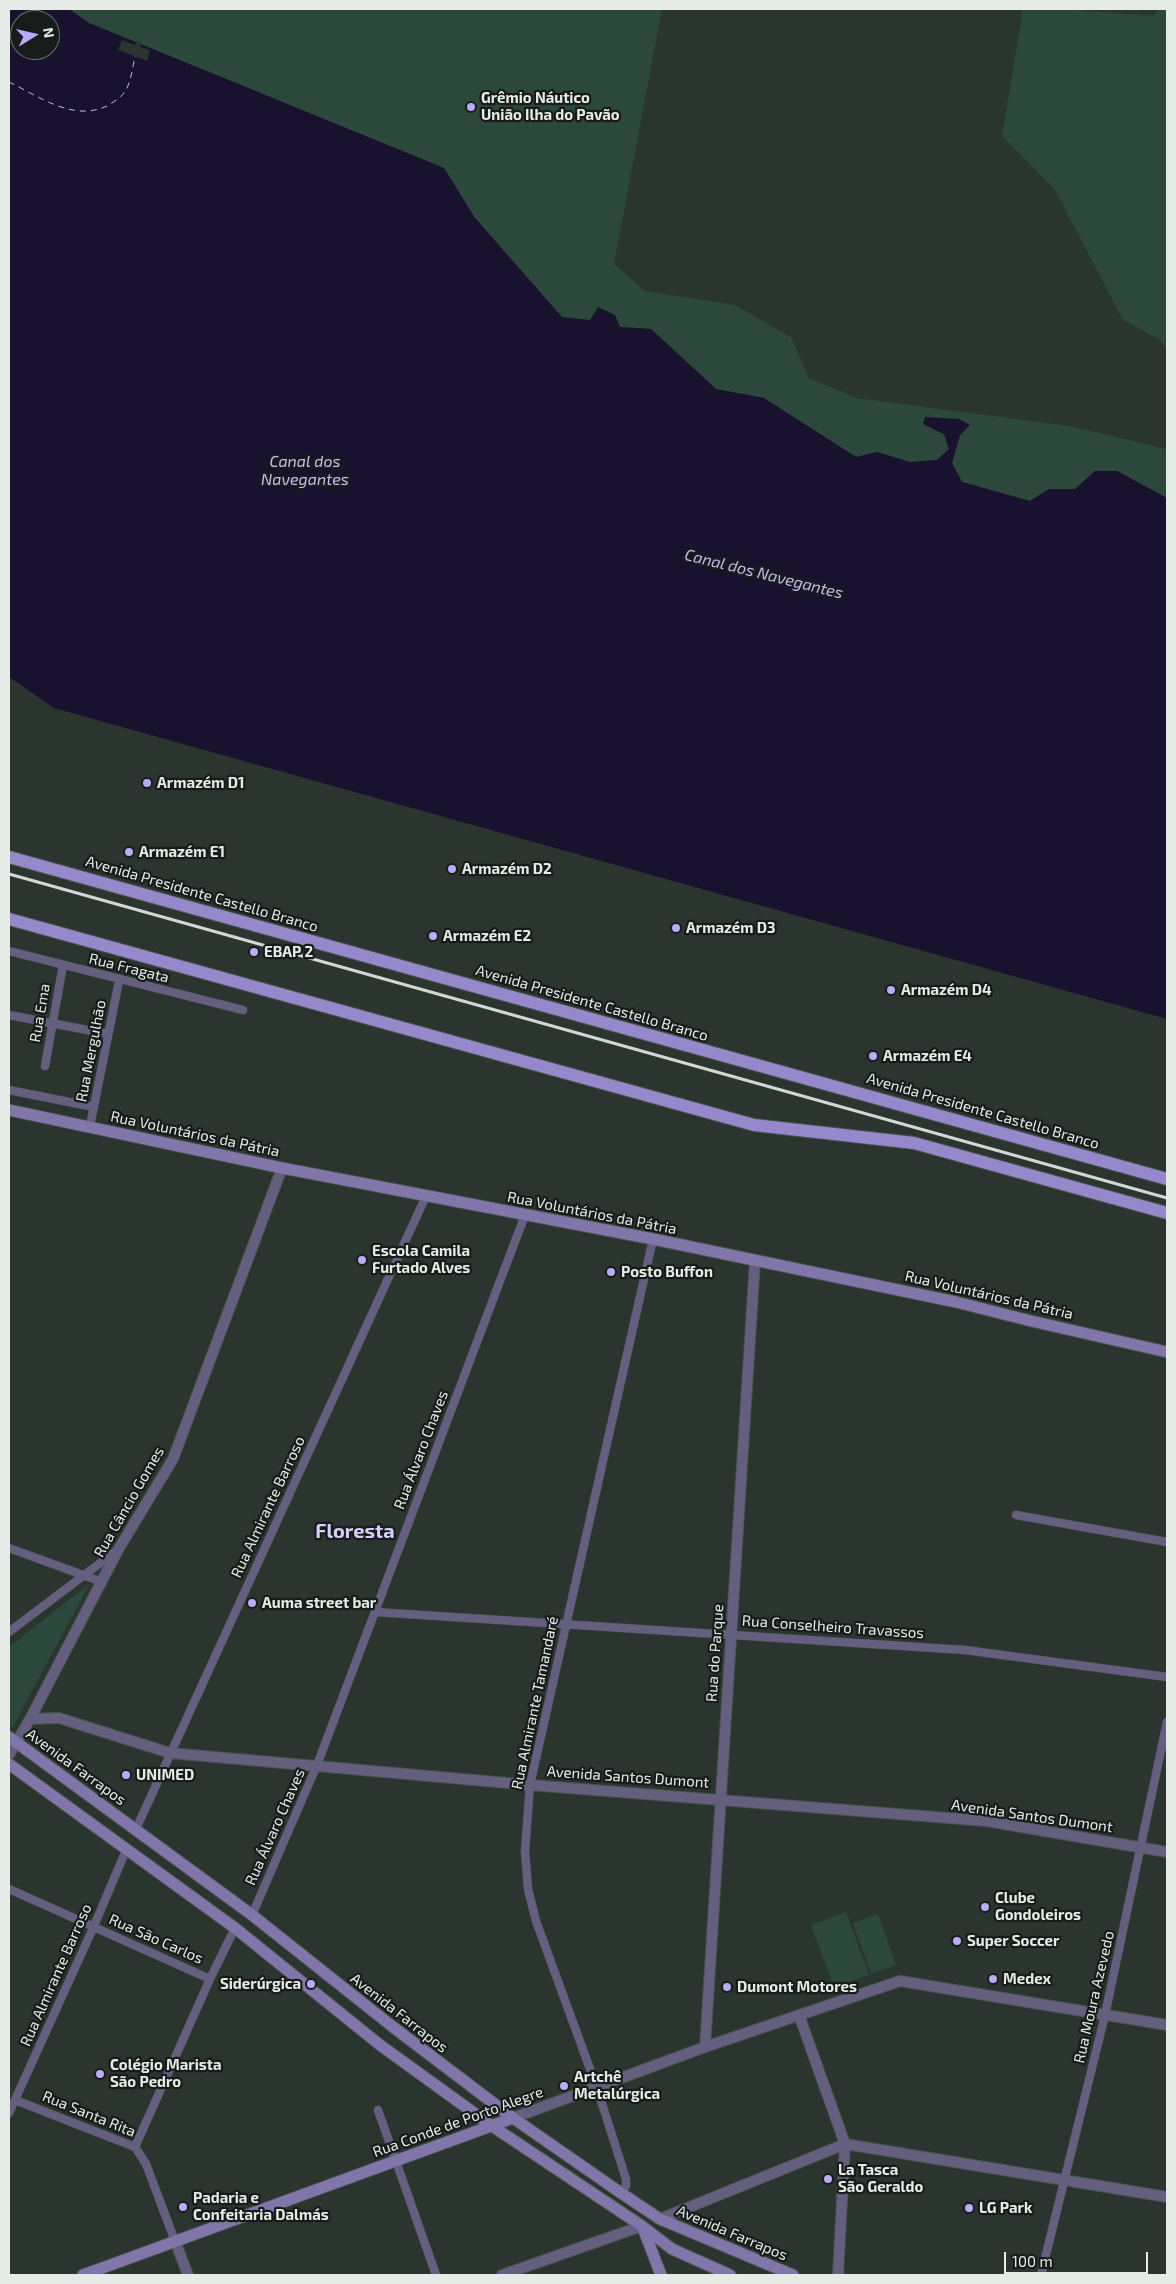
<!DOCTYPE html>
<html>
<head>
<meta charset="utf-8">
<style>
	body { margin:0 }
	#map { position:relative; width:1176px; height:2284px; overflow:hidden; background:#2b3530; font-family:"Exo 2",sans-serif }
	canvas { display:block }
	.frame { position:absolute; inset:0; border:10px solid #e5ece8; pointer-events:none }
	.north { position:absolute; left:10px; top:10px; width:50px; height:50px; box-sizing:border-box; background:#171b19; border:1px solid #696f6c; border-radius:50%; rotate:81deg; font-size:14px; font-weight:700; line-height:20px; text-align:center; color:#e5ece8 }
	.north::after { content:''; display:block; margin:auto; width:18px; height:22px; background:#b9abf7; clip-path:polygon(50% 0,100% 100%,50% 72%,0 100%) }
	.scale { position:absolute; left:1004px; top:2252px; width:144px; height:22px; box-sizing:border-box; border:2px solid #e5ece8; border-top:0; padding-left:6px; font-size:15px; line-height:18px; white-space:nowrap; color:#e5ece8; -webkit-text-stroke:4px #171b19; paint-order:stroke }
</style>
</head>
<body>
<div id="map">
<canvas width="1176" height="2284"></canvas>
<div class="frame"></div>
<div class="north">N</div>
<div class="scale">100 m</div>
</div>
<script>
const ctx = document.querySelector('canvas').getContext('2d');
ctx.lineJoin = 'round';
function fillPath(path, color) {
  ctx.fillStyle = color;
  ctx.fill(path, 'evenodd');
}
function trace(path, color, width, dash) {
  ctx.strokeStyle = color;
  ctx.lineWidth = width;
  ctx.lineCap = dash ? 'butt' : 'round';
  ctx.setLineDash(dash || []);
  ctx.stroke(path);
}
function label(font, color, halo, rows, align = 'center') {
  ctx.font = font + ' "Exo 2",sans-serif';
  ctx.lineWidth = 4.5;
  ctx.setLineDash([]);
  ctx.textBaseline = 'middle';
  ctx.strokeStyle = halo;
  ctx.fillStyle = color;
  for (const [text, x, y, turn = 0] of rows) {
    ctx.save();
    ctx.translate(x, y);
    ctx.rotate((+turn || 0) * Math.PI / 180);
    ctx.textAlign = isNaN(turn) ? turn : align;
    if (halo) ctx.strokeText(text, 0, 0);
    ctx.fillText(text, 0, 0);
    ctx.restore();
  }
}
fillPath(new Path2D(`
	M69,9H662L614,264L645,291L735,305L791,337L809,378L857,398L1069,426L1167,449V498L1117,471H1095L1075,489H1049L1030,501L962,482L952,463L960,434L923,424L944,434L949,449L937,460L910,462L877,452L856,457L764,398L716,389L651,329L620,327L562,317L475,218L444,168L89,23Z
	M1023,9H1061L1154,16L1158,9H1167V350L1160,340L1123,320L1055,190L1002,136Z
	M90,1583L13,1727L9,1725V1647Z
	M846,1912L869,1975L834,1987L811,1925Z
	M878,1914L896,1965L871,1974L853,1923Z`), '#2c473b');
fillPath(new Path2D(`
	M9,9H69L89,23L444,168L475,218L562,317L590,320L598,307L615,315L620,327L651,329L716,389L764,398L856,457L877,452L910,462L937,460L949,449L944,434L923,424L925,417L959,419L970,425L960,435L952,463L962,482L1030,501L1049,489H1075L1095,471H1117L1167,498V1019L54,708L9,677ZM20,20H50V50H20Z`), '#19122e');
fillPath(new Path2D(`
	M122,40L135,45L136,41L141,43L140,47L150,50L147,61L118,50Z`), '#2b3530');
trace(new Path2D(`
	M9,82C40,97 75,123 109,105C115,101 123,96 126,90C131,81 133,66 135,56`), '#c3b9f5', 1, [6, 5]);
const minor = new Path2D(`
	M9,951L243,1010
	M9,1015L108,1034
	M45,1066L63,965
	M9,1090L94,1107
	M90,1126L119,981
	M1016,1515L1167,1542
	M9,1548L102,1582
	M375,1612L965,1650L1167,1677
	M9,1632L116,1551
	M136,1829L426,1196
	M9,1889L210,1979
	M252,1915L317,1765L525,1215
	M15,2100L135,2147L146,2164L175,2241
	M378,2110L436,2275
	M9,2113L94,1926L127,1848
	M135,2147L210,1979L235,1928
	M621,2193L626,2186V2179L597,2088L536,1921L528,1889L525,1851L530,1785L653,1239
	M1041,2275L1105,2015L1167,1722`);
const tertiary = new Path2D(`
	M30,1719L59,1718L170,1753L530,1785L986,1821L1167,1852
	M9,1755L30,1719L118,1550L173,1459L282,1168
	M799,2015L845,2144L838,2275
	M705,2047L755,1261
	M513,2118L705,2047L900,1981L1167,2025
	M660,2219L845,2144L1167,2197
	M175,2241L188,2275
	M502,2275L642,2226`);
const secondary = new Path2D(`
	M9,1110L282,1168L653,1239L956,1302L1031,1321L1167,1352
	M9,1737L252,1915L393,2027L513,2118L621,2193L660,2219L793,2275
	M9,1764L235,1928L380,2045L492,2126L642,2226L672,2249L730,2275
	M643,2228L661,2275
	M83,2275L513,2118`);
const primary = new Path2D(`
	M9,857L1167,1179
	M9,919L754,1125L914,1143L1167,1213`);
trace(minor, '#49524d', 9);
trace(tertiary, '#49524d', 12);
trace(secondary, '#49524d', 13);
trace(primary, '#49524d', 14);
trace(minor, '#645e7f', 8);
trace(tertiary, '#645e7f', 10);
trace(secondary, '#8076aa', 11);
trace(primary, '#9589cb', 12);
trace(new Path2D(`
	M9,874L1167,1198`), '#d2d9d5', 3);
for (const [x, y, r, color] of [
	[471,107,5,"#b9abf7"],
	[147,783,5,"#b9abf7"],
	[129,852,5,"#b9abf7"],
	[452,869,5,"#b9abf7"],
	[676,928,5,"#b9abf7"],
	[433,936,5,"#b9abf7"],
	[254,952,5,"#b9abf7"],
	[891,990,5,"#b9abf7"],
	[873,1056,5,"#b9abf7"],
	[362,1260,5,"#b9abf7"],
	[611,1272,5,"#b9abf7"],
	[252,1603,5,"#b9abf7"],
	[126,1775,5,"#b9abf7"],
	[985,1907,5,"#b9abf7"],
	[957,1941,5,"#b9abf7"],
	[993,1979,5,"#b9abf7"],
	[311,1984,5,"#b9abf7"],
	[727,1987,5,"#b9abf7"],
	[100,2074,5,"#b9abf7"],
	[564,2086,5,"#b9abf7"],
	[828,2179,5,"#b9abf7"],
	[183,2207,5,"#b9abf7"],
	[969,2208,5,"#b9abf7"]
]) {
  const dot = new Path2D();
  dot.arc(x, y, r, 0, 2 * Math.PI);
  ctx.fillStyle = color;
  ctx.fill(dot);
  trace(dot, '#171b19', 2);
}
label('bold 15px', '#e5ece8', '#171b19', [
	["Grêmio Náutico",481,98],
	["União Ilha do Pavão",481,115],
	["Armazém D1",157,783],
	["Armazém E1",139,852],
	["Armazém D2",462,869],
	["Armazém D3",686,928],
	["Armazém E2",443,936],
	["EBAP 2",264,952],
	["Armazém D4",901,990],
	["Armazém E4",883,1056],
	["Escola Camila",372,1251],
	["Furtado Alves",372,1268],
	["Posto Buffon",621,1272],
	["Auma street bar",262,1603],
	["UNIMED",136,1775],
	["Clube",995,1898],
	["Gondoleiros",995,1915],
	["Super Soccer",967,1941],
	["Medex",1003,1979],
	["Siderúrgica",301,1984,"right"],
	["Dumont Motores",737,1987],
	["Colégio Marista",110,2065],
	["São Pedro",110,2082],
	["Artchê",574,2077],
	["Metalúrgica",574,2094],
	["La Tasca",838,2170],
	["São Geraldo",838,2187],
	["Padaria e",193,2198],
	["Confeitaria Dalmás",193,2215],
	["LG Park",979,2208]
], 'left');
label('15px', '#e5ece8', '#171b19', [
	["Avenida Presidente Castello Branco",202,894,16],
	["Rua Fragata",129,968,14],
	["Avenida Presidente Castello Branco",592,1003,16],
	["Rua Ema",40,1013,-80],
	["Rua Mergulhão",91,1051,-79],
	["Avenida Presidente Castello Branco",983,1111,16],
	["Rua Voluntários da Pátria",195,1134,12],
	["Rua Voluntários da Pátria",592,1213,11],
	["Rua Voluntários da Pátria",989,1295,13],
	["Rua Álvaro Chaves",421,1450,-69],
	["Rua Câncio Gomes",129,1502,-60],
	["Rua Almirante Barroso",268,1507,-65],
	["Rua Conselheiro Travassos",833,1627,4],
	["Rua do Parque",715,1653,-86],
	["Rua Almirante Tamandaré",535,1703,-78],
	["Avenida Farrapos",76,1767,36],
	["Avenida Santos Dumont",628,1777,4],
	["Avenida Santos Dumont",1032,1816,8],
	["Rua Álvaro Chaves",275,1827,-66],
	["Rua São Carlos",156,1939,24],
	["Rua Almirante Barroso",56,1975,-66],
	["Rua Moura Azevedo",1094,1997,-77],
	["Avenida Farrapos",399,2013,38],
	["Rua Santa Rita",89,2114,22],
	["Rua Conde de Porto Alegre",458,2122,-20],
	["Avenida Farrapos",732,2233,23]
]);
label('italic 16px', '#c3b9f5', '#171b19', [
	["Canal dos",305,462],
	["Navegantes",305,480],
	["Canal dos Navegantes",764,574,14]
]);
label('bold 20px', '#d5cef9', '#171b19', [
	["Floresta",355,1531]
]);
</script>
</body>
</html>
